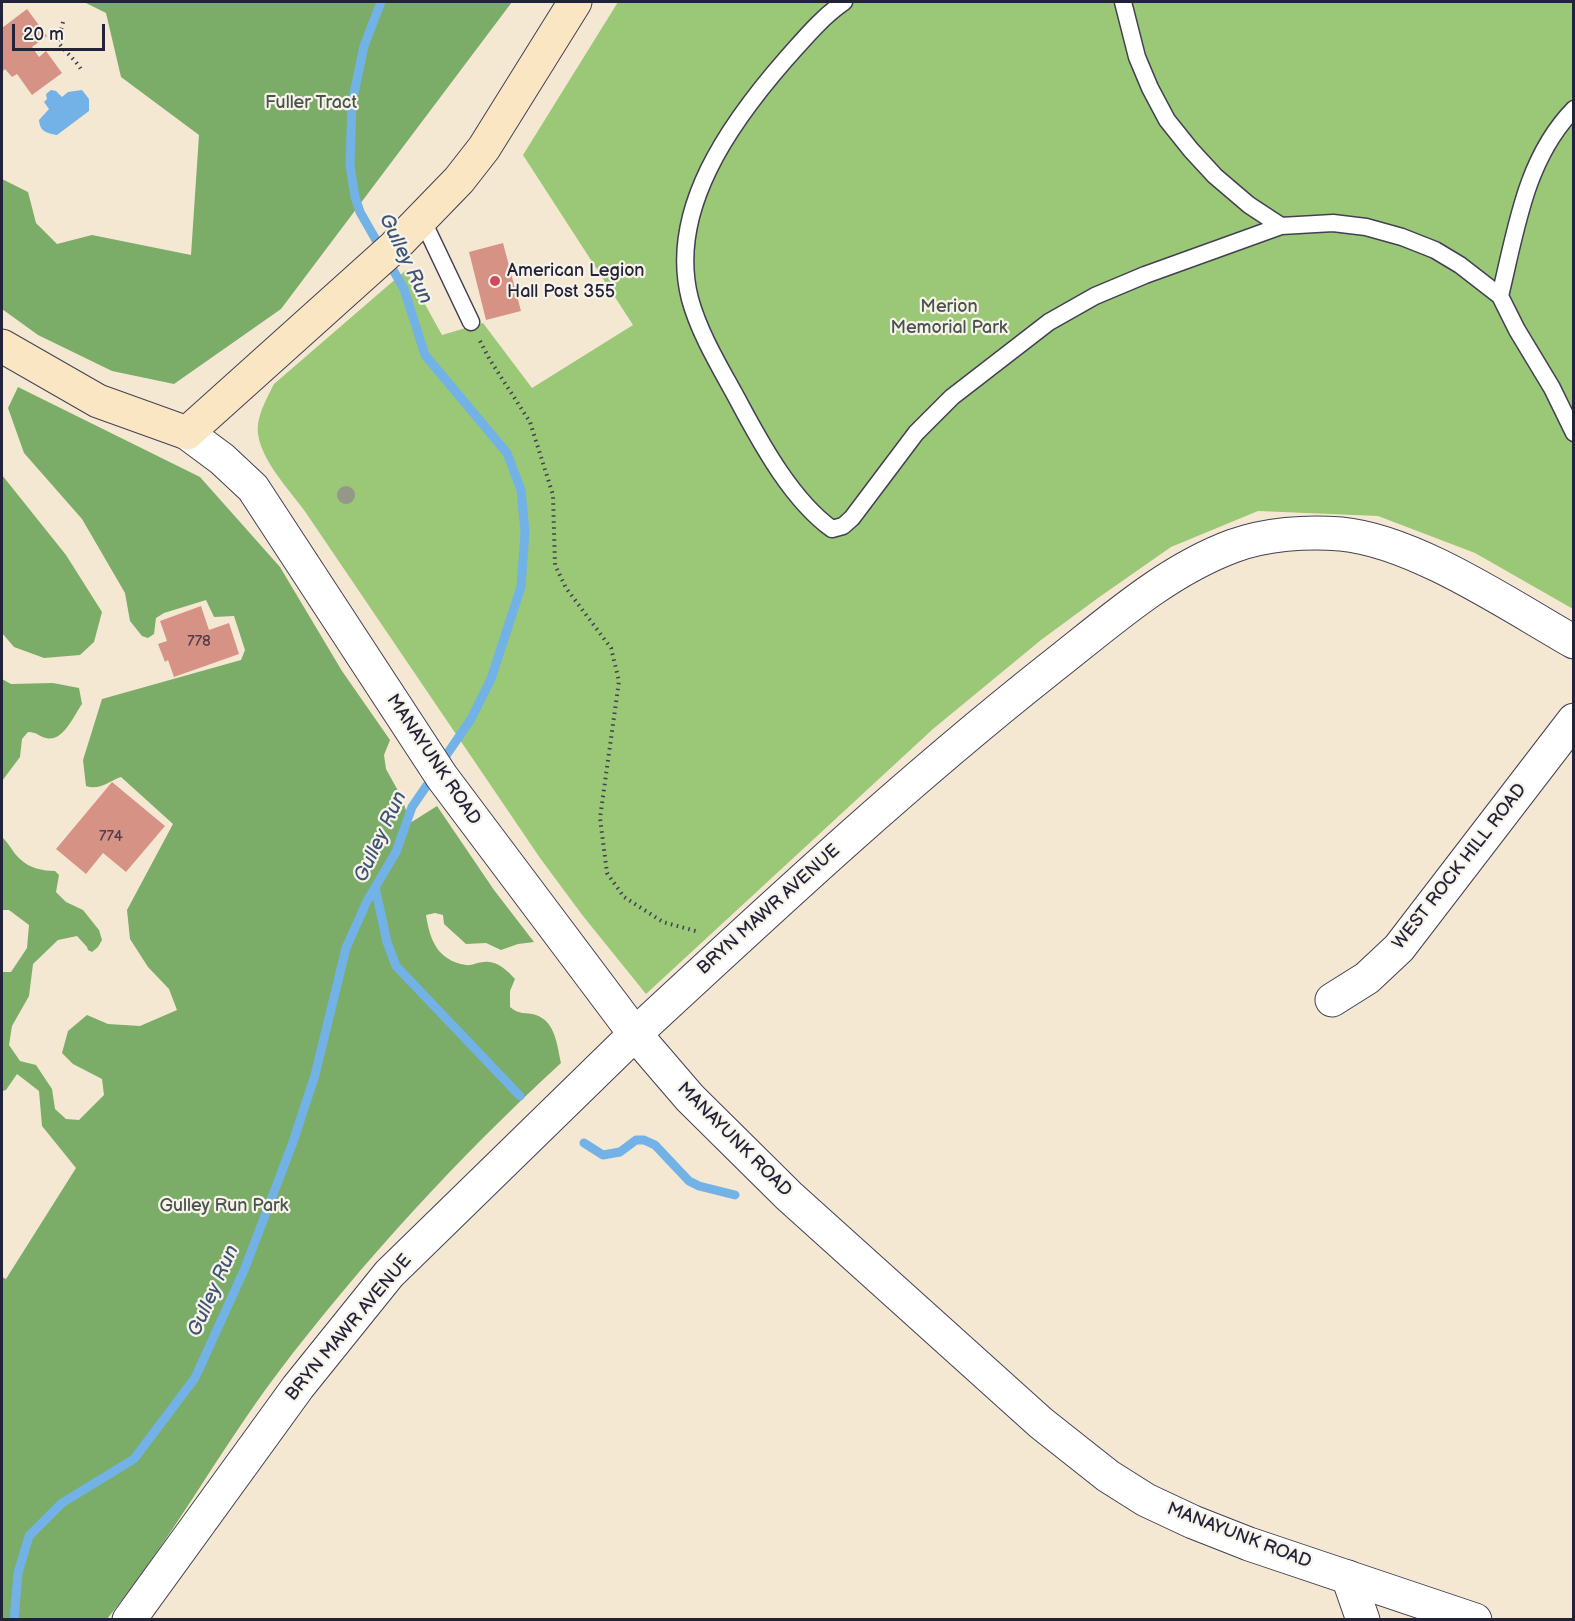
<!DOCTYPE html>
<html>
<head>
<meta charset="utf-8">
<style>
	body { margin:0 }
	#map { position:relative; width:1575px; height:1621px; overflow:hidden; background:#f5e8d3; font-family:"Balsamiq Sans",sans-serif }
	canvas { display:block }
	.frame { position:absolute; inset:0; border:3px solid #22223b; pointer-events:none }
	.scale { position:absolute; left:12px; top:24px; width:93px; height:27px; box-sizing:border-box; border:3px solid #22223b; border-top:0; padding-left:8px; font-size:18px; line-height:21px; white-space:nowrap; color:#22223b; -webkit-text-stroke:4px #f7f3e8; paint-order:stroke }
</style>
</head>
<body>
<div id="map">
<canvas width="1575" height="1621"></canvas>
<div class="frame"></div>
<div class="scale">20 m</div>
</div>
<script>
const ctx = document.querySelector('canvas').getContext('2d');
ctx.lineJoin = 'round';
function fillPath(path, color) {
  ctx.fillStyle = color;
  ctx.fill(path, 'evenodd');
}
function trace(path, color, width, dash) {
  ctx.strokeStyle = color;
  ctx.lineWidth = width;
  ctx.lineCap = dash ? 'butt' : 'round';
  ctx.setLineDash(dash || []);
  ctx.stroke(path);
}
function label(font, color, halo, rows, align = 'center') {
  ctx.font = font + ' "Balsamiq Sans",sans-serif';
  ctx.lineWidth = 4.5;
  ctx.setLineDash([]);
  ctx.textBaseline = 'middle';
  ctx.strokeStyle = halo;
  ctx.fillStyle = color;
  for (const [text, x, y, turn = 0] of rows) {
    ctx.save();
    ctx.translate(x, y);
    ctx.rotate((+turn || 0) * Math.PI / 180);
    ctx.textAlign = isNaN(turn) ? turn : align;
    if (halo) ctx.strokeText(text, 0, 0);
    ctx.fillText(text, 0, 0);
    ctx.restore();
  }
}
fillPath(new Path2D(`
	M618,2H1573V609L1475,553L1378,516L1258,511L1171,547L1098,598L1041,640L933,729L646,994L583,916L540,858L304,510C288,488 254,453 258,424C260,410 268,396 274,384L406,270L442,335L483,323L532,388L633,325L523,155Z`), '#9ac877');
fillPath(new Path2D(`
	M84,2H512L281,309L174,384L112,371L38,335L2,309V179L28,192L36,223L57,244L92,235L191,255L199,135L121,77L106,13Z
	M18,387L200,477L280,567L342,671L390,740L384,755L386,769L402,798L410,823L437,806L494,890L534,942L518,944L501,950L486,943L466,944L444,924L443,915L435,913L426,915C430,940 437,960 466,965C471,966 478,962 484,962C496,960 507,970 515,979L510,991V1007C519,1015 526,1012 536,1015C556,1022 557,1046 561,1063C457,1159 362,1262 277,1374C217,1454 170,1542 107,1619H2V1277L6,1279L76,1168L42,1126L39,1091L17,1074L6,1090L2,1091V972H11L27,948L29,925L9,910H2V837C9,843 13,853 20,859C29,868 43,871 55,871L59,875L56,892L66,902L83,910L99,930L102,940L98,947L92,952L88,950L87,947L77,936L58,940L33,964L29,996L12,1026L9,1045L20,1061L36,1065L52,1089L55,1109L66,1119L79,1120L104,1095L102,1079L73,1064L62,1053L68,1031L87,1015L108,1024L140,1026L177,1010L169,989L148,967L130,939L127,910L173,824L121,777C109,781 99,791 86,786L83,760L102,699L241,660L245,650L234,616L214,617L206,600L164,613L156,618L154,634L148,638L142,636L130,621L125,593L82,519L24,453L8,408Z
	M2,475L66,555L102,612L94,642L80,655L44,658L14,647L2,633Z
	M2,679L11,684L53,683L79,688L82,704C74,715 63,743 46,738C38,736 37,732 28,732L22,739L20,757L2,781Z`), '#7bac68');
fillPath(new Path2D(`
	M51,90L56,91L62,97L68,92L82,90L89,99V111L57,135C47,133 40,132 39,120L49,109L44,102L47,99L46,94Z`), '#73b2e6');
trace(new Path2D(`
	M381,2L364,46L352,103L350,166L355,197L360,212L404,289L425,355L507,453L521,490L525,532L521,587L491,679L471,719L441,763
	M375,887L387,942L396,966L520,1096
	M584,1143L603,1155L620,1152L636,1140H644L655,1145L689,1181L699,1186L735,1195
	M14,1620L18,1573L29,1536L62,1503L134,1459L195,1378L245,1268L293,1142L315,1075L346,948L367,901L396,852L412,807L434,775`), '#73b2e6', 9);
fillPath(new Path2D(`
	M27,9L47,36L32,47L39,57L46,51L62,73L32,95L17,74L12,77L5,69L2,72V28Z
	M503,243L521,311L486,320L469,252Z
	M201,606L209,630L229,623L239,654L174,677L168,660L165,662L158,644L167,641L160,621Z
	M112,782L165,826L126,872L103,853L86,874L56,849Z`), '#d79286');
const service = new Path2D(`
	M844,2C822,17 804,39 786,59C731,122 667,210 690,299C700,336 723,372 741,406C763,447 793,501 832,529L843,526L852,518L916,433L952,397L1049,322L1095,296L1145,275L1281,226
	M1123,2L1137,57L1150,88L1167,120L1191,150L1215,176L1249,205L1281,226L1333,223L1366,227L1402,237L1435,250L1460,265L1500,296L1517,330L1552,388L1574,433
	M422,219L471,322
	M1500,296C1516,231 1525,159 1574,109`);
const minor = new Path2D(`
	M1332,1000L1367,978L1399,948L1574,720
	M635,1034C770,909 904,784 1048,670C1106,625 1163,572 1233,546C1266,534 1306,531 1341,534C1415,541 1509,605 1574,642
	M1348,1577L1363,1620`);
const tertiary = new Path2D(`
	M187,433L222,459L253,488L442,777L635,1034L690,1098L789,1196L1041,1423L1108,1476L1146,1500L1193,1522L1249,1544L1475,1620
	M129,1620L298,1387L389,1274L635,1034`);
const secondary = new Path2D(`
	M2,346L98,401L187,433L394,247L459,180L484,148L575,2`);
trace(service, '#424052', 19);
trace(minor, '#424052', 35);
trace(tertiary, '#424052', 35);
trace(secondary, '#424052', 35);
trace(new Path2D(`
	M63,22L58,42C66,53 76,60 82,71
	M480,341L490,360L530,422L553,495L555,565L566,588L611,648L619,681L600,818L607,873L624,897L663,922L699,932`), '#424052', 4, [1.5, 4.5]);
trace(service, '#fff', 16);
trace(minor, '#fff', 33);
trace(tertiary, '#fff', 33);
trace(secondary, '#fbe6c4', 33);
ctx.fillStyle = '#959789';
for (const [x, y] of [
	[346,495]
]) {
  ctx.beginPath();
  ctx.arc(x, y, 9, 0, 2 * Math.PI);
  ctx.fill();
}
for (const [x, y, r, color] of [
	[495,281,6,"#d1495b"]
]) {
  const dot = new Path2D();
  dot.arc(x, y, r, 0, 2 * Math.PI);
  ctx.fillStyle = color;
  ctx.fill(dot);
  trace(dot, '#f7f3e8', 2);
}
label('15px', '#4f3e4e', null, [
	["778",199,642],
	["774",111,837]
]);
label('18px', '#46544d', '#f7f3e8', [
	["Fuller Tract",311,103],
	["Merion",949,307],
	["Memorial Park",949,328],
	["Gulley Run Park",224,1206]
]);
label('18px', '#22223b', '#f7f3e8', [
	["American Legion",507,271],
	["Hall Post 355",507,292]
], 'left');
label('18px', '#22223b', '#f7f3e8', [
	["MANAYUNK ROAD",433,760,56],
	["WEST ROCK HILL ROAD",1460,867,-52],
	["BRYN MAWR AVENUE",769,910,-42],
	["MANAYUNK ROAD",734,1140,45],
	["BRYN MAWR AVENUE",349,1328,-50],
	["MANAYUNK ROAD",1239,1536,21]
]);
label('italic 20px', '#3e5477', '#f7f3e8', [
	["Gulley Run",405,259,64],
	["Gulley Run",381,837,-65],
	["Gulley Run",214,1291,-66]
]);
</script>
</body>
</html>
